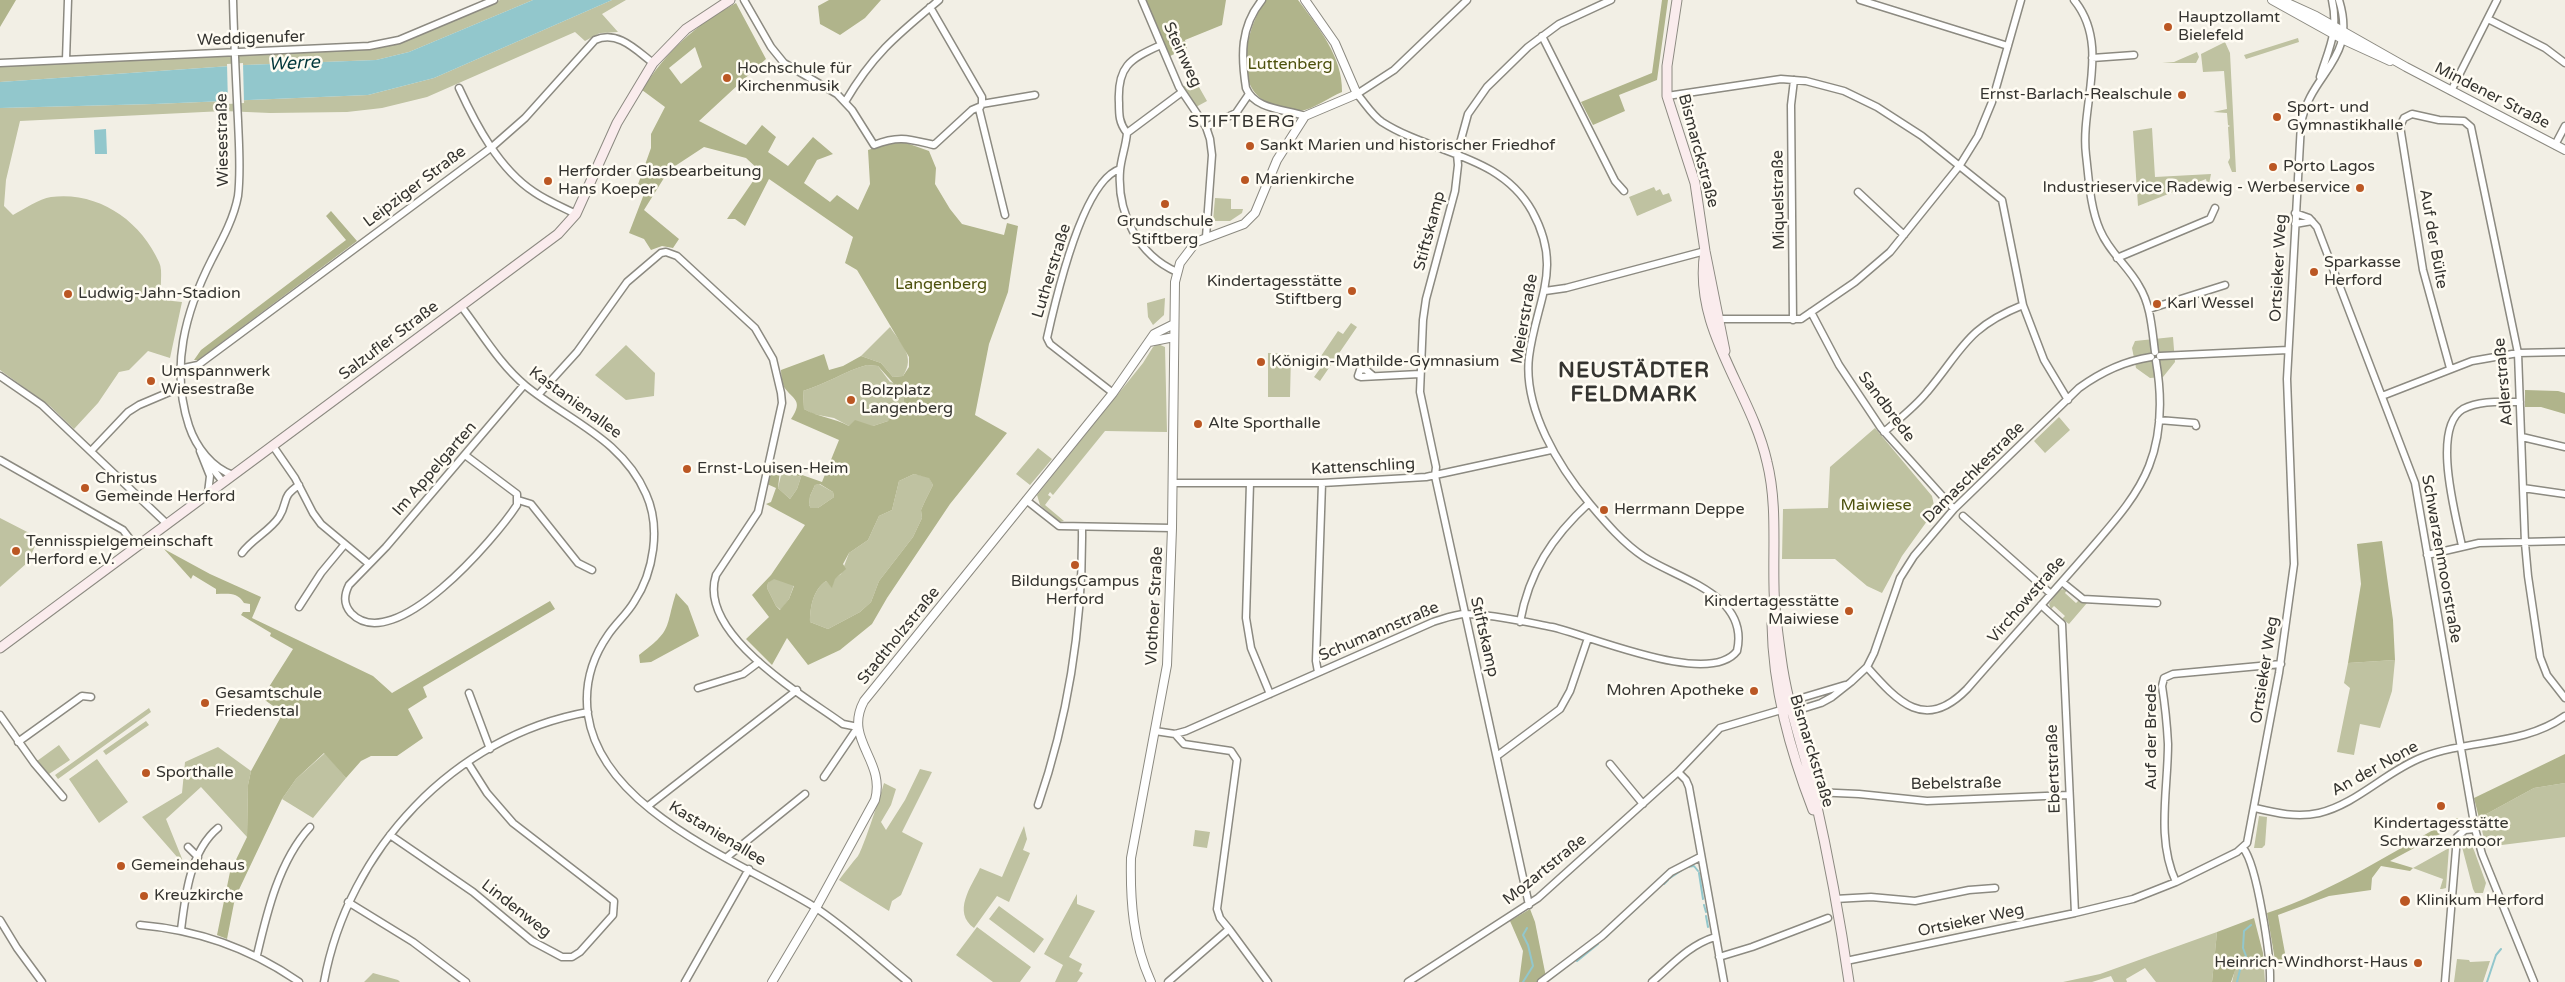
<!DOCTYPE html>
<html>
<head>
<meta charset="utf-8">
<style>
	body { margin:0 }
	canvas { display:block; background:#f2efe5 }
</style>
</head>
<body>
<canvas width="2565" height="982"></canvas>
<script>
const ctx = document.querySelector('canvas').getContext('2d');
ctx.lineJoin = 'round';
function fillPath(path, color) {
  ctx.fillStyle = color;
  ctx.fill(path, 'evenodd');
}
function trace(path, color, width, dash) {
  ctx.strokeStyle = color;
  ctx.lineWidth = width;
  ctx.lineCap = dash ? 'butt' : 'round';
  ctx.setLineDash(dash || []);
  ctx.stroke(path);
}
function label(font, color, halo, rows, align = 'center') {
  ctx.font = font + ' "Varela Round",sans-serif';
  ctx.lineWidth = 5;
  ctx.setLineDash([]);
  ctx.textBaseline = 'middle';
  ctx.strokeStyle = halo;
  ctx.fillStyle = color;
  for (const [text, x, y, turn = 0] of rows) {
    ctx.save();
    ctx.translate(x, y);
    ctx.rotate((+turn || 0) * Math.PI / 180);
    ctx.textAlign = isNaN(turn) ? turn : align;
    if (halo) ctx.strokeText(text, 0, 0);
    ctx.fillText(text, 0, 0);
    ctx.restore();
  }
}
fillPath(new Path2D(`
	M500,0H533L409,52L376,60L245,65L0,82V65L375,48L424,32Z
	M612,0H626L602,14L618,32L600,33L585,41L575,32L427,97L382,108L347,112L270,113L224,111L20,121L6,180L4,206L13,215C24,209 39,199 51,197C98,191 140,220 159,262C164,272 158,288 163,300L182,302L170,358L148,351L129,370L119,372L98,403L74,429L50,406L0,370V108L154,104L368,95L434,78Z
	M2298,38L2299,42L2246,59L2244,55Z
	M2225,42L2230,53L2236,172H2232L2228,162L2230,158L2228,127L2230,126L2228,125L2227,113L2213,112L2227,109L2224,71L2203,72L2201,54Z
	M2197,52L2199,57L2196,63H2162L2174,62Z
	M1195,80L1207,101L1196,107L1183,87Z
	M2152,128L2155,177L2211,174L2208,189L2206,179L2138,206L2133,131Z
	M1654,187L1656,191L1660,189L1663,195L1669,193L1672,201L1637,216L1629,197Z
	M1215,198L1231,199V209H1243L1242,213L1230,221H1213Z
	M1165,298L1164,315L1153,325L1148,317L1147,303Z
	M1351,323L1357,327L1320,381L1314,377L1322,366L1317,362L1338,331L1343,334Z
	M890,327C901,344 916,356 903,376L893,377L881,363L861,356Z
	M2173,337L2175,362L2163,377L2150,378L2136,368L2132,348L2135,341Z
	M1158,344L1165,347L1167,432L1105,431L1053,495L1050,492L1048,495L1051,497L1045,505L1064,521L1060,522L1040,505L1037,495L1143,363L1153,347Z
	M626,345L655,373L654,396L626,400L595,375Z
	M1268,353L1291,354L1290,397H1268Z
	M867,365L878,366L890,382L902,385L905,409L898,410L888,421L873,426H849L834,418L813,414L804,409L803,391C826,384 845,371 867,365Z
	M2059,417L2070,430L2045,453L2034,441Z
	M1875,428L1932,496L1935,510L1902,556L1882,593L1867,586L1835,559H1782L1783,509L1828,508L1830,467Z
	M1038,448L1052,459L1030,485L1016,474Z
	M779,470L801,477L797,489L790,499L778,488L781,475Z
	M914,474L929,477L933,485L925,501L921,510L922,518L913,537L879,581L871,602L860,612L828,629L810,622C810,607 813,590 826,581L832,587L834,579L841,574L849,553L868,540L879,516L892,510L899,481Z
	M819,484L833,492L834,497L818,508H811L809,505L810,496L815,485Z
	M0,518L39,538L27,563L0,587Z
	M774,578L794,585L789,599L781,610L776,606L767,588L768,583Z
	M2064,589L2067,590L2065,593L2076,603L2079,600L2087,603L2069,624L2062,619L2065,616L2054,606L2051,609L2049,604L2059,590Z
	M2395,660L2392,691L2380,728L2360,724L2354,755L2337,752L2350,688L2344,683L2348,663Z
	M149,708L151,712L58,779L55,775Z
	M146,721L149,725L106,755L103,751Z
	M59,745L70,760L49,774L37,761Z
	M218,747L251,771L248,785L247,837L201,787L166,819L185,866L142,817L182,793L185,762Z
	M325,753L346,778L313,818L282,799L296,779Z
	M97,759L128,802L99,823L69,779Z
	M920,769L932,772L902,832L923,843L901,895L892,901L889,911L839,880C845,872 852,863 858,856C862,852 882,791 884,783L896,789L891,805L881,822L886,830L905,800Z
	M2565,783V837L2486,847L2479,818L2534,788Z
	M2259,816L2267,817L2265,845L2262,848H2254Z
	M1024,826L1027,839L1023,850L1030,853L1009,902L997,896L974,928C952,912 971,887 980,868L1002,877Z
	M1195,830L1210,832L1207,848L1193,846Z
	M2466,839L2471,842L2486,883L2483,893H2475L2473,889L2461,843Z
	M2449,848L2446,888L2442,889H2440L2443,879L2413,868Z
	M1077,894V904L1095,911L1069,957L1082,964L1079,971L1083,973L1077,982H1055L1063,965L1044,954Z
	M999,906L1044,939L1034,953L989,919Z
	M977,927L1031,967L1020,982H993L956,955Z
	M2217,932L2212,982H2156L2145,968L2126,979L2127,982H2114L2111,976L2092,982H2063L2100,974Z
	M2457,959L2469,960L2470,962L2490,961L2483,982H2454Z
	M2236,965L2264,967L2265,982H2232Z
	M373,973L398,980L400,982H364Z`), '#bfc2a1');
fillPath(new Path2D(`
	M0,0H16L0,27Z
	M829,0H881L865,18L840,35L820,24L818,6Z
	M1144,0H1226L1222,25L1185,40L1187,48L1168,57Z
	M1265,0H1298C1318,27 1343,57 1342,92C1329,97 1313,110 1300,111C1291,112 1282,108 1274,105C1230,91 1246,30 1265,0Z
	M1662,0H1668L1657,80L1619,95L1625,111L1593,125L1581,102L1652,73Z
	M736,3L766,59L699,121L746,145L762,125L776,137L768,152L788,166L813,137L833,154L817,160L804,183L830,202L837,195L858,210L870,184L868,150L898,140L929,151L936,168L935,184L950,209L962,224L1004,235L1007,223L1018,226L1008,292L989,344L975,415L1007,433L950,504L887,598L872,624L840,650L808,665L787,638L772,665L746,639L769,617L752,595L771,575L805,525L766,504L771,502L776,488L767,484L771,464L822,482L839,440L791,419C804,400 793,400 784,387C782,382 781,375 781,370L824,354L829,370L843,366L861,356L881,363L893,377L903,376L909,367V357L857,270L845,263L853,237L769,179L745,226L735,219H727L760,171L746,158L704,147L669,170L644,210L679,239L673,248L662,246L651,250L644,239L629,233L644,194L636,190L651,148V134L665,107L642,90C667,51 695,25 736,3ZM695,47L702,67L681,84L669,68ZM867,365L878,366L895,385L902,386L905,409L892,413L888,421L873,426L855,420L849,426C834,418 818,417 804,409L803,391C826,384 845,371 867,365ZM780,470L801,477L797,489L790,499L778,488ZM914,474L929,478L933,485L925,501L921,510L922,518L913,537L879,581L871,602L860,612L828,629L810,622C810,607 813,590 826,581L832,588L835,579L846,569L843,564L849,553L868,540L879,516L892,510L899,481ZM820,484L833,492L834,497L818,508H811L809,505L810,496L815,485ZM774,579L794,586L789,599L780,610L776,606L767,588L768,583Z
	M331,211L357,241L198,360H194L201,350L346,240L326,216Z
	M2525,390L2558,391L2565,393V414L2541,407H2525Z
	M2382,541L2393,620L2395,660L2348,663L2361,584L2357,544Z
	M164,549L210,574L261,597L252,618L373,676L392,693L550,601L555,609L423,687L427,697L408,709L423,738L397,756H371L361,761L346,778L324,753L296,779L282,799L235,898L227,939L217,935L230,872L247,837L248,785L251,771L283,713L262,698L293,649L270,636L271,633L241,615L243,612H250V604L244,603C237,592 229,594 216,594V589L193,575L191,579Z
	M676,593L688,606L699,636L651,662L640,663L639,655C673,630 665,628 676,593Z
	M2565,754V783L2534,788L2479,818L2474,798Z
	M2455,818H2460L2455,826L2390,861L2413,868L2410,871L2381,866L2372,878L2371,890L2329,896L2278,915L2287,964L2276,966L2267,913C2334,891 2393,851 2455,818Z
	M1530,909L1535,922L1547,982H1519L1523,951L1510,921Z
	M2254,918L2263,953L2264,967L2237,965L2231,982H2212L2217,932Z`), '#b0b48b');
fillPath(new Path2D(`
	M533,0H612L434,78L368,95L154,104L0,108V82L245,65L376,60L409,52Z
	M106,129L107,154H95L94,130Z`), '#92c7cc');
fillPath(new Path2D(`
	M243,63L244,103L228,104L227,64Z`), '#f2efe5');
trace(new Path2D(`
	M1687,867L1694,866L1698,871
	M1699,873L1703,899
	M1670,878L1682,870
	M1664,884L1668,880
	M1641,904L1646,899
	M1704,905L1706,912
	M1628,916L1638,907
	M1706,916L1708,927
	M1612,931L1622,922
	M1606,937L1609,934
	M1577,961L1598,944
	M1523,982L1533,966L1528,945L1523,935L1527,928
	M2237,982L2242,962L2246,956L2243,948L2244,931L2251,925
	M2487,982L2496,955L2501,949`), '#92c7cc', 2);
const minor = new Path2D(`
	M233,0C234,40 236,81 238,121C239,146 241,172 238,196C234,218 222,240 212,259C185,312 170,368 189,426C196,447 212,468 233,475
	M744,0L771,47L784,63L837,94L852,110L874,145C899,135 909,139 934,145L972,110L979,107
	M1142,0L1179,87L1206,127L1210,139L1212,155L1206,237
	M1262,0C1240,27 1241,56 1246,88C1255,110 1285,109 1305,116
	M1860,0L2008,46
	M2074,0C2111,45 2080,105 2086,155C2089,180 2090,207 2100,230C2109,252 2128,266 2139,286C2151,305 2152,330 2155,352
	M930,7L982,97V104L979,109L1005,215
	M2488,19L2545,48L2565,63
	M1542,36L1615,181L1624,191
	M1161,45C1129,59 1117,67 1119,103C1119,115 1119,123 1127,133C1126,146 1121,158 1120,171C1117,213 1138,255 1177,272
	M2092,58L2134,55
	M66,60L68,0
	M0,63L369,46L399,40L494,0
	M2320,77C2329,48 2339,31 2332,0
	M459,88C476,125 499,169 534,192C547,201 562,207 576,214
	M2451,91L2497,0
	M1667,96L1781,79L1806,81L1844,91L1877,107L1922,136L2002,200L2023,305L2044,360L2068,400
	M845,102C873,54 897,35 939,0
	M982,104L1035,95
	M1206,127L1236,113L1249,94
	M1127,133L1182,92
	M2555,145L2565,126
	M1858,192L1904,235
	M2295,213L2309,218L2317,227L2415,483L2475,829L2482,854L2534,982
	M2295,224L2312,221
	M2117,258L2210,219L2215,208
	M1545,291L1566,288L1705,251
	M461,306C481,332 500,365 526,386C569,421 622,439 646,494C661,527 654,572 634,602C627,614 616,623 608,635C592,658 584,686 588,715C602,811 740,861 813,906C846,927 877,957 908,982
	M2149,309L2225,285
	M1811,312L1839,365L1881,428L1954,509
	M1717,319H1801L1855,282L1890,252L1960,165L1978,136L1992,102L2021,0
	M1793,320L1791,105L1794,80
	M2160,356L2288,350
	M2450,368L2423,270L2400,126L2404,118L2412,114L2439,120L2464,121L2471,127L2518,353L2525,543L2528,576L2540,657L2547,675L2565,698
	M179,369L198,365L492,147L525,118L595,40C618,30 636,50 653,63
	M1372,375L1365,369L1360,370L1358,376L1361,377L1420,374
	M0,376L42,405L167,524
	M1113,393L1050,344L1047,338C1055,302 1082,181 1120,169
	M538,395L577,352L627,282L661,253L666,252L677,256L755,328L773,359L781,393L782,403L758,512L716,575C697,634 803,695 843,724L858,727
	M2382,396L2472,361L2518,353L2565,352
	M2159,420L2195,423L2196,426
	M1884,432C1899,419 1915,407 1927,392C1963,349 1966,328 2023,305
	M2522,437L2565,447
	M273,446L295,478L313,513L321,524L369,564
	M91,451L128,412L139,405L179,388
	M200,451L210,476L208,493
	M465,455L517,494V505C496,537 394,658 351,613C343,604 344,595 349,585L386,547L524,385
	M0,460L123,530L136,547
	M208,463L223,482
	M1173,483H1322L1426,477L1551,450
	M1250,483L1246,618L1251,648L1270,694
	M2523,488L2565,494
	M518,500L531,504L578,563L592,570
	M1026,500L1059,526L1172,528
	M1963,516L2051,594
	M2462,546C2456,516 2431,428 2463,409C2480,400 2502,402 2520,402
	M242,553C252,539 270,531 279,517C289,501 280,498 299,485
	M2427,555L2479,543L2565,541
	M2062,582L2083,599L2157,603
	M2041,605L2062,624L2075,913
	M299,607L321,573L345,544
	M1520,622C1529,572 1552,537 1589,503
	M1867,667C1898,702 1925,732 1967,689C2007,643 2048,598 2088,552C2110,526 2136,499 2149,466C2162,433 2162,396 2156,361
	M1318,672L1316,661L1322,483
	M698,688L743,674L759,662
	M469,693L490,749
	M1788,702L1845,685
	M0,715L34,763L63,797
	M1155,731L1175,734L1186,731L1433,622C1443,619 1455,614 1466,614C1492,614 1526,622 1552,627C1589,635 1709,688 1737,651C1750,595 1678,579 1644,557C1623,543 1606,523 1590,504C1559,467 1523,409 1529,357C1536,300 1564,269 1532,211C1500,154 1432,154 1382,122C1372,115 1365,103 1357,94L1394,70L1467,0
	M1175,734L1184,744L1231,751L1237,760L1217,909L1220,918L1229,929
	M18,742L82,696L91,697
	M1497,756L1560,709L1570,691L1588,638
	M1610,764L1643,804
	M1678,772L1686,780L1689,787L1724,982
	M824,777L858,727
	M1814,792L1859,794L1927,801L2069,795
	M1038,805C1069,715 1083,621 1082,527
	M648,806L797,690
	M2255,808C2276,813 2297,818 2319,813C2357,804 2386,771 2423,757C2469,739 2523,746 2565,716
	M390,835L473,892L532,941L562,957H572L580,952L613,915L614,901L513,823L487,793L468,763
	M188,847L198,857
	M2243,848C2257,864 2271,958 2270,982
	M727,857L805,794
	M2176,882C2156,839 2168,790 2168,744C2167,725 2165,705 2162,686L2164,678L2173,674L2281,664
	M1835,899L1871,897L1915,901L1969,890L1995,888
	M348,902L413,942L466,982
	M1529,905L1435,476L1436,467L1420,392L1423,320L1426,299L1455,191L1458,165L1457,154L1468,114L1487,87L1528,47L1559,24L1611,0
	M0,920L17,948L42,982
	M140,925C199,930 250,948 299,982
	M181,930C185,897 190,851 218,828
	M257,955C267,912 279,861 310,827
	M1719,957L1752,947L1828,918
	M1846,961L2075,913L2133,899L2176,882L2237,852L2247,843L2279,673L2294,564L2287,379L2301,124C2310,72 2358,61 2339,0
	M324,982C348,850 454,736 588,712
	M685,982L749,869
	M1168,982L1229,929L1268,982
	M1408,982L1538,898L1678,772L1720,728L1781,710L1792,712L1821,703L1832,697L1851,682L1867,667L1874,653L1900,578L1914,556L1954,509L2079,388C2101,372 2124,361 2151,357
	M1541,982L1602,936L1671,872L1700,857
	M1652,982C1672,965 1689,945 1715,937
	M2445,982L2457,837L2465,830L2475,829`);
const tertiary = new Path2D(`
	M2272,0L2344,40L2390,61
	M2281,0L2316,16L2406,67L2565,150
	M1149,342L1174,337
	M772,982L816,908L875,800C886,760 843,740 864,701L1113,393L1154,334L1174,324
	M1151,982C1133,943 1130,900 1131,858L1167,665L1172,528L1175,282L1180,263L1196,242L1244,224L1255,213L1277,160L1305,116L1357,94L1335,43L1305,0`);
const secondary = new Path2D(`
	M1677,0L1667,66V96L1695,183L1705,251L1725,351
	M1705,251C1692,329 1751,390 1767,462C1777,502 1773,544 1774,586C1774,609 1778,634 1781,657C1787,704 1803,747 1814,793C1828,855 1840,919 1849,982
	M1772,624C1773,689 1790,750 1813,810
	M0,648L558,234L576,214L617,123L653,63L686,29L730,0`);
trace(minor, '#8c8a81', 9);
trace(tertiary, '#8c8a81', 10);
trace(secondary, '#8c8a81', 11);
trace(minor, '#fff', 6);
trace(tertiary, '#fff', 8);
trace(secondary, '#faeced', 9);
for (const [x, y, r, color] of [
	[2168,27,5,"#bb5723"],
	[727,78,5,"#bb5723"],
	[2182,95,5,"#bb5723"],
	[2277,117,5,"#bb5723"],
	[1250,146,5,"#bb5723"],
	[2273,167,5,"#bb5723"],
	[1245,180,5,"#bb5723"],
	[548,181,5,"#bb5723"],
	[2360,188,5,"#bb5723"],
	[1165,204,5,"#bb5723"],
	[2314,272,5,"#bb5723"],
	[1352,291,5,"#bb5723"],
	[68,294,5,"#bb5723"],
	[2157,304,5,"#bb5723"],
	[1261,362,5,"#bb5723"],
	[151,381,5,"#bb5723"],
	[851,400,5,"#bb5723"],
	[1198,424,5,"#bb5723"],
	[687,469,5,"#bb5723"],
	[85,488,5,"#bb5723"],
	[1604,510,5,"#bb5723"],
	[16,551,5,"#bb5723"],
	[1075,565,5,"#bb5723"],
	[1849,611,5,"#bb5723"],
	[1754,691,5,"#bb5723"],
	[205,703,5,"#bb5723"],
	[146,773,5,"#bb5723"],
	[2441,806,5,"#bb5723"],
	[121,866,5,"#bb5723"],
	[144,896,5,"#bb5723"],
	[2405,901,6,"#bb5723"],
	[2418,963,5,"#bb5723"]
]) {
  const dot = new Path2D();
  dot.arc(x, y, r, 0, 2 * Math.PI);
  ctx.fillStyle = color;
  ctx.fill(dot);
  trace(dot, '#fffcf3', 2);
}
label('16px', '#353430', '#fffcf3', [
	["Hauptzollamt",2178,18],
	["Bielefeld",2178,36],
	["Hochschule für",737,69],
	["Kirchenmusik",737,87],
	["Ernst-Barlach-Realschule",2172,95,"right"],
	["Sport- und",2287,108],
	["Gymnastikhalle",2287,126],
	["Sankt Marien und historischer Friedhof",1260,146],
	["Porto Lagos",2283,167],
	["Herforder Glasbearbeitung",558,172],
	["Hans Koeper",558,190],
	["Marienkirche",1255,180],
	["Industrieservice Radewig - Werbeservice",2350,188,"right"],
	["Grundschule",1165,222,"center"],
	["Stiftberg",1165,240,"center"],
	["Sparkasse",2324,263],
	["Herford",2324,281],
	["Kindertagesstätte",1342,282,"right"],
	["Stiftberg",1342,300,"right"],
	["Ludwig-Jahn-Stadion",78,294],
	["Karl Wessel",2167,304],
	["Königin-Mathilde-Gymnasium",1271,362],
	["Umspannwerk",161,372],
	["Wiesestraße",161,390],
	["Bolzplatz",861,391],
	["Langenberg",861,409],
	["Alte Sporthalle",1208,424],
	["Ernst-Louisen-Heim",697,469],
	["Christus",95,479],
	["Gemeinde Herford",95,497],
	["Herrmann Deppe",1614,510],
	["Tennisspielgemeinschaft",26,542],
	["Herford e.V.",26,560],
	["BildungsCampus",1075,582,"center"],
	["Herford",1075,600,"center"],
	["Kindertagesstätte",1839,602,"right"],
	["Maiwiese",1839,620,"right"],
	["Mohren Apotheke",1744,691,"right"],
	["Gesamtschule",215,694],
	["Friedenstal",215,712],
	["Sporthalle",156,773],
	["Kindertagesstätte",2441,824,"center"],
	["Schwarzenmoor",2441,842,"center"],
	["Gemeindehaus",131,866],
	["Kreuzkirche",154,896],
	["Klinikum Herford",2416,901],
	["Heinrich-Windhorst-Haus",2408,963,"right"]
], 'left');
label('16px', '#353430', '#fffcf3', [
	["Weddigenufer",251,39,-2],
	["Steinweg",1182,55,65],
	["Mindener Straße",2492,96,27],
	["Wiesestraße",223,140,-91],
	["Bismarckstraße",1698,151,75],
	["Leipziger Straße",415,187,-37],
	["Miquelstraße",1779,200,-91],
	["Stiftskamp",1430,231,-75],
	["Auf der Bülte",2433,239,80],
	["Ortsieker Weg",2279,268,-87],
	["Lutherstraße",1052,271,-73],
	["Meierstraße",1525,319,-80],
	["Salzufler Straße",389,341,-37],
	["Adlerstraße",2504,382,-95],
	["Kastanienallee",575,403,36],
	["Sandbrede",1886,407,53],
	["Kattenschling",1363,467,-3],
	["Im Appelgarten",435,469,-49],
	["Damaschkestraße",1974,473,-45],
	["Schwarzenmoorstraße",2441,559,80],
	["Virchowstraße",2027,600,-49],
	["Vlothoer Straße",1155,606,-87],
	["Schumannstraße",1379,632,-23],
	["Stadtholzstraße",899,636,-51],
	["Stiftskamp",1484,637,77],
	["Ortsieker Weg",2265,670,-81],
	["Auf der Brede",2152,737,-90],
	["Bismarckstraße",1811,751,73],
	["Ebertstraße",2054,769,-92],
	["An der None",2375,769,-29],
	["Bebelstraße",1956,784,-1],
	["Kastanienallee",717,834,31],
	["Mozartstraße",1545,870,-39],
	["Lindenweg",516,909,38],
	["Ortsieker Weg",1971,921,-12]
]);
label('16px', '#4d510d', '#fffcf3', [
	["Luttenberg",1290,65],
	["Langenberg",941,285],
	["Maiwiese",1876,506]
]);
label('italic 18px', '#02373b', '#fffcf3', [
	["Werre",294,64,-3]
]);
ctx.letterSpacing = '1px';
label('18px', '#353430', '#fffcf3', [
	["STIFTBERG",1242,122]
]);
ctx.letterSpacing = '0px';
ctx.letterSpacing = '1px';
label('bold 21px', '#353430', '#fffcf3', [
	["NEUSTÄDTER",1634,371],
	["FELDMARK",1634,395]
]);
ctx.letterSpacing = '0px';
</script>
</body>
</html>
